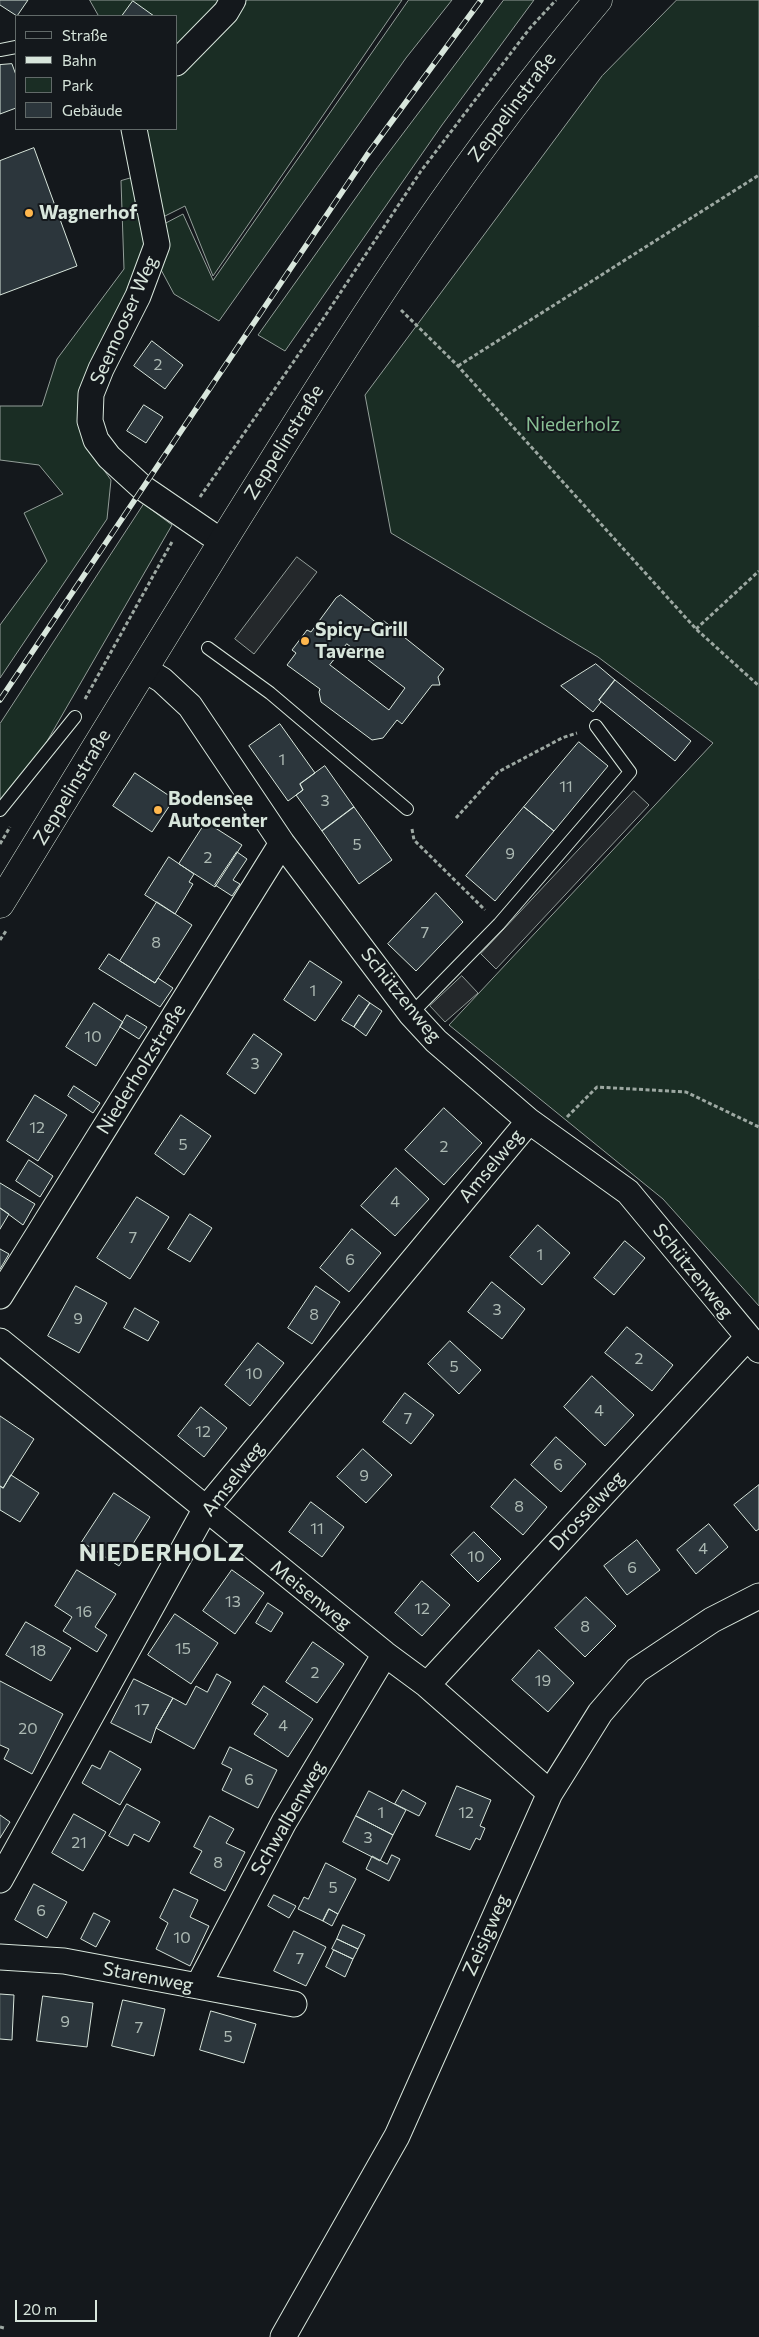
<!DOCTYPE html>
<html>
<head>
<meta charset="utf-8">
<style>
	body { margin:0 }
	#map { position:relative; width:759px; height:2337px; overflow:hidden; background:#14181c; font-family:Commissioner,sans-serif }
	canvas { display:block }
	.legend { position:absolute; left:15px; top:15px; width:162px; height:115px; box-sizing:border-box; background:#14181c; border:1px solid #626a69; margin:0; padding:6px 9px; list-style:none; font-size:15px; color:#d8e6dc }
	.legend li { display:flex; align-items:center; gap:10px; height:25px }
	.legend b { width:25px; border:1px solid #626a69 }
	.scale { position:absolute; left:15px; top:2300px; width:82px; height:22px; box-sizing:border-box; border:2px solid #d8e6dc; border-top:0; padding-left:6px; font-size:15px; line-height:18px; white-space:nowrap; color:#d8e6dc; -webkit-text-stroke:4px #14181c; paint-order:stroke }
</style>
</head>
<body>
<div id="map">
<canvas width="759" height="2337"></canvas>
<ul class="legend">
<li><b style="height:6px;background:#14181c"></b>Straße</li>
<li><b style="height:6px;background:#d8e6dc"></b>Bahn</li>
<li><b style="height:14px;background:#1a2d24"></b>Park</li>
<li><b style="height:14px;background:#2c363c"></b>Gebäude</li>
</ul>
<div class="scale">20 m</div>
</div>
<script>
const ctx = document.querySelector('canvas').getContext('2d');
ctx.lineJoin = 'round';
function fillPath(path, color) {
  ctx.fillStyle = color;
  ctx.fill(path, 'evenodd');
}
function trace(path, color, width, dash) {
  ctx.strokeStyle = color;
  ctx.lineWidth = width;
  ctx.lineCap = dash ? 'butt' : 'round';
  ctx.setLineDash(dash || []);
  ctx.stroke(path);
}
function label(font, color, halo, rows, align = 'center') {
  ctx.font = font + ' Commissioner,sans-serif';
  ctx.lineWidth = 4;
  ctx.setLineDash([]);
  ctx.textBaseline = 'middle';
  ctx.strokeStyle = halo;
  ctx.fillStyle = color;
  for (const [text, x, y, turn = 0] of rows) {
    ctx.save();
    ctx.translate(x, y);
    ctx.rotate((+turn || 0) * Math.PI / 180);
    ctx.textAlign = isNaN(turn) ? turn : align;
    if (halo) ctx.strokeText(text, 0, 0);
    ctx.fillText(text, 0, 0);
    ctx.restore();
  }
}
const green = new Path2D(`
	M90,0H219L176,50V16H99Z
	M240,0H402L213,276L185,206L159,219L141,129H176V75Z
	M409,0H452L406,58L219,321L174,294L159,266L162,225L183,214L213,280Z
	M504,0H534L442,125L285,351L258,335L377,168Z
	M677,0H759V1306L663,1199L449,1025L713,743L598,657L391,533L365,395L602,76Z
	M135,177L149,233L86,445L111,480L107,519L0,678V625L47,561L24,513L63,494L39,465L0,460V406H42L57,359L124,269L121,181Z
	M144,504L172,525L46,743L0,802V724Z`);
fillPath(green, '#1a2d24');
trace(green, '#939e99', 1);
const parking = new Path2D(`
	M297,557L317,572L254,654L235,639Z
	M634,791L649,805L496,969L481,954Z
	M462,976L478,993L445,1022L430,1006Z`);
fillPath(parking, '#24282b');
trace(parking, '#939e99', 1);
const building = new Path2D(`
	M0,0H28L17,16L0,5Z
	M133,1L154,16H122Z
	M12,64L16,75V108L0,114V65Z
	M34,148L77,266L0,295V161Z
	M152,341L183,365L165,389L134,366Z
	M144,405L163,417L146,443L127,431Z
	M341,595L378,624L384,621L444,669L438,677L440,685H432L402,724L397,720L383,738L372,740L321,702L319,692L320,689L287,665L296,653L292,650L307,630L311,632L336,598ZM347,644L405,688L389,710L330,665Z
	M596,664L615,680L599,700L601,702L593,712L561,686Z
	M615,680L691,741L675,761L599,700Z
	M280,724L315,773L300,784L303,790L288,801L249,746Z
	M579,742L608,766L554,831L524,807Z
	M325,766L354,807L322,831L296,795L303,790L300,784Z
	M135,773L174,799L152,832L113,806Z
	M354,807L392,860L359,884L322,831Z
	M524,807L554,831L495,901L466,876Z
	M206,822L242,845L215,887L179,864Z
	M237,852L247,859L233,880L240,884L232,896L215,885Z
	M169,857L194,874L189,882L193,884L175,914L145,895Z
	M436,893L463,922L416,971L388,944Z
	M157,902L192,925L155,983L120,961Z
	M109,954L155,983L158,978L173,988L160,1007L99,969Z
	M310,961L342,982L315,1021L284,1000Z
	M359,995L370,1003L354,1027L342,1020Z
	M94,1003L123,1022L96,1066L66,1047Z
	M370,1003L382,1011L366,1036L354,1027Z
	M127,1015L147,1027L139,1039L120,1027Z
	M254,1034L282,1054L255,1094L227,1074Z
	M74,1086L100,1103L93,1113L68,1096Z
	M35,1095L67,1115L38,1161L7,1141Z
	M444,1108L482,1143L444,1185L405,1150Z
	M181,1115L211,1136L184,1175L155,1154Z
	M29,1160L53,1176L40,1197L16,1181Z
	M396,1168L429,1199L395,1236L361,1206Z
	M0,1183L35,1204L23,1225L0,1208Z
	M137,1197L169,1217L130,1279L97,1258Z
	M0,1208L9,1214L0,1229Z
	M190,1214L212,1228L190,1262L168,1249Z
	M538,1225L570,1253L542,1285L510,1257Z
	M352,1229L381,1253L349,1292L320,1268Z
	M625,1241L645,1258L614,1295L594,1278Z
	M0,1249L9,1254L0,1269Z
	M492,1282L525,1309L502,1339L468,1312Z
	M76,1286L107,1303L79,1353L48,1336Z
	M316,1286L340,1302L312,1344L288,1328Z
	M135,1308L159,1322L148,1341L124,1328Z
	M627,1327L673,1365L652,1391L605,1353Z
	M450,1341L481,1370L459,1394L428,1364Z
	M258,1343L284,1363L250,1406L225,1385Z
	M592,1376L634,1415L605,1446L564,1407Z
	M405,1393L434,1415L411,1444L383,1422Z
	M201,1407L227,1428L204,1457L178,1436Z
	M0,1416L34,1439L3,1488L0,1486Z
	M556,1437L586,1464L561,1492L531,1465Z
	M363,1449L392,1475L366,1503L337,1477Z
	M11,1475L39,1493L20,1522L0,1510V1486L3,1488Z
	M515,1479L547,1507L523,1535L491,1507Z
	M759,1485V1529L756,1531L734,1505Z
	M114,1493L150,1517L119,1566L82,1542Z
	M311,1502L344,1527L322,1557L289,1532Z
	M709,1524L728,1547L696,1574L677,1550Z
	M474,1532L501,1559L478,1582L451,1555Z
	M637,1540L660,1570L627,1595L604,1566Z
	M77,1570L116,1594L95,1627L107,1635L97,1652L63,1631L72,1617L55,1606Z
	M232,1570L264,1593L235,1634L203,1611Z
	M422,1581L450,1605L422,1636L395,1613Z
	M586,1597L616,1626L585,1657L555,1628Z
	M268,1603L283,1613L271,1632L256,1623Z
	M175,1614L218,1643L191,1684L148,1655Z
	M26,1622L71,1648L51,1681L6,1655Z
	M313,1642L344,1664L317,1703L286,1682Z
	M539,1650L574,1683L548,1712L512,1680Z
	M217,1674L231,1682L194,1749L156,1728L173,1698L186,1705L196,1686L207,1692Z
	M134,1679L173,1698L156,1728L151,1743L111,1723Z
	M0,1681L63,1714L32,1774L4,1759L9,1749L0,1745Z
	M264,1686L313,1719L288,1757L254,1734L268,1714L252,1704Z
	M230,1747L277,1770L258,1808L222,1790L232,1769L222,1764Z
	M110,1751L141,1769L120,1805L82,1783L92,1765L100,1769Z
	M457,1786L491,1800L480,1826L485,1828L480,1840L476,1838L470,1850L436,1836Z
	M403,1790L426,1803L419,1816L395,1804Z
	M369,1791L406,1810L393,1835L356,1816Z
	M127,1804L160,1822L149,1842L134,1834L128,1846L109,1836Z
	M74,1814L106,1832L83,1871L52,1853Z
	M0,1815L10,1822L0,1838Z
	M210,1816L234,1829L226,1843L245,1852L225,1891L190,1873L202,1851L194,1847Z
	M356,1816L393,1835L380,1861L343,1842Z
	M392,1855L400,1859L389,1881L366,1869L372,1856L387,1864Z
	M326,1863L356,1879L338,1914L329,1909L323,1921L298,1909L304,1897L308,1899Z
	M34,1884L67,1902L47,1938L15,1920Z
	M174,1889L198,1900L190,1917L209,1926L190,1966L156,1949L168,1923L160,1918Z
	M274,1895L296,1906L289,1918L268,1906Z
	M329,1909L338,1914L332,1926L323,1921Z
	M94,1913L110,1921L96,1947L81,1939Z
	M343,1925L365,1935L358,1949L337,1939Z
	M294,1931L326,1947L306,1986L274,1971Z
	M337,1939L358,1949L353,1959L332,1949Z
	M334,1950L353,1959L345,1977L326,1967Z
	M0,1994L14,1995L12,2040L0,2039Z
	M43,1996L93,2003L87,2047L37,2041Z
	M123,2000L165,2009L154,2056L112,2046Z
	M211,2011L256,2024L244,2063L200,2050Z`);
fillPath(building, '#2c363c');
trace(building, '#d8e6dc', 1);
const lane = new Path2D(`
	M0,50L16,47
	M208,648L270,693L407,809
	M0,810L75,717
	M411,1014L499,924L630,772L596,726`);
const street = new Path2D(`
	M176,63L226,12L233,0
	M134,129L157,245L138,296L101,369L91,394L90,421L96,440L109,457L143,488L222,542
	M144,669L162,680L190,706L282,843L411,1014L436,1041L529,1121L628,1192L759,1350
	M0,1296L282,843
	M0,1341L385,1654L427,1685L550,1793
	M427,1685L748,1337
	M0,1880L205,1510L529,1121
	M0,1957L64,1961L294,2004
	M198,1986L284,1822L385,1654
	M283,2337L397,2136L550,1793L600,1713L637,1670L712,1620L759,1596`);
const secondary = new Path2D(`
	M0,904C88,761 174,618 263,477C366,311 472,149 598,0`);
trace(lane, '#d8e6dc', 14);
trace(street, '#d8e6dc', 27);
trace(secondary, '#d8e6dc', 29);
trace(new Path2D(`
	M401,310L458,366L696,629L759,686
	M458,366L759,175
	M200,497L321,322L421,171L530,28L556,0
	M696,629L759,571
	M85,699L173,540
	M456,818L498,772L562,738L577,733
	M412,829L414,840L485,910
	M0,844L10,827
	M0,940L6,931
	M567,1117L597,1087L686,1092L759,1127
	M0,2327L4,2328`), '#9da8a2', 3, [4, 2.5]);
trace(lane, '#14181c', 12);
trace(street, '#14181c', 25);
trace(secondary, '#14181c', 28);
const rail = new Path2D(`
	M0,700L367,155L481,0`);
trace(rail, '#d8e6dc', 5.5);
trace(rail, '#14181c', 4, [11]);
for (const [x, y, r, color] of [
	[29,213,5,"#ffb74d"],
	[305,641,5,"#ffb74d"],
	[158,810,5,"#ffb74d"]
]) {
  const dot = new Path2D();
  dot.arc(x, y, r, 0, 2 * Math.PI);
  ctx.fillStyle = color;
  ctx.fill(dot);
  trace(dot, '#14181c', 2);
}
label('16px', '#adbab4', null, [
	["2",158,365],
	["1",282,760],
	["11",566,787],
	["3",325,801],
	["5",357,845],
	["9",510,854],
	["2",208,858],
	["7",425,933],
	["8",156,943],
	["1",313,991],
	["10",93,1037],
	["3",255,1064],
	["12",37,1128],
	["5",183,1145],
	["2",444,1147],
	["4",395,1202],
	["7",133,1238],
	["1",540,1255],
	["6",350,1260],
	["3",497,1310],
	["8",314,1315],
	["9",78,1319],
	["2",639,1359],
	["5",454,1367],
	["10",254,1374],
	["4",599,1411],
	["7",408,1419],
	["12",203,1432],
	["6",558,1465],
	["9",364,1476],
	["8",519,1507],
	["11",317,1529],
	["4",703,1549],
	["10",476,1557],
	["6",632,1568],
	["13",233,1602],
	["12",422,1609],
	["16",84,1612],
	["8",585,1627],
	["15",183,1649],
	["18",38,1651],
	["2",315,1673],
	["19",543,1681],
	["17",142,1710],
	["4",283,1726],
	["20",28,1729],
	["6",249,1780],
	["1",381,1813],
	["12",466,1813],
	["3",368,1838],
	["21",79,1843],
	["8",218,1863],
	["5",333,1888],
	["6",41,1911],
	["10",182,1938],
	["7",300,1959],
	["9",65,2022],
	["7",139,2028],
	["5",228,2037]
]);
label('19px', '#d8e6dc', '#14181c', [
	["Zeppelinstraße",512,107,-53],
	["Seemooser Weg",124,320,-66],
	["Zeppelinstraße",284,442,-58],
	["Zeppelinstraße",72,787,-59],
	["Schützenweg",401,995,51],
	["Niederholzstraße",141,1069,-58],
	["Amselweg",491,1166,-50],
	["Schützenweg",693,1271,51],
	["Amselweg",233,1479,-52],
	["Drosselweg",587,1511,-47],
	["Meisenweg",311,1595,39],
	["Schwalbenweg",288,1818,-60],
	["Zeisigweg",486,1935,-66],
	["Starenweg",148,1977,11]
]);
label('bold 19px', '#d8e6dc', '#14181c', [
	["Wagnerhof",39,213],
	["Spicy-Grill",315,630],
	["Taverne",315,652],
	["Bodensee",168,799],
	["Autocenter",168,821]
], 'left');
label('19px', '#8ac095', '#14181c', [
	["Niederholz",573,425]
]);
ctx.letterSpacing = '1px';
label('bold 24px', '#d8e6dc', '#14181c', [
	["NIEDERHOLZ",162,1553]
]);
ctx.letterSpacing = '0px';
</script>
</body>
</html>
